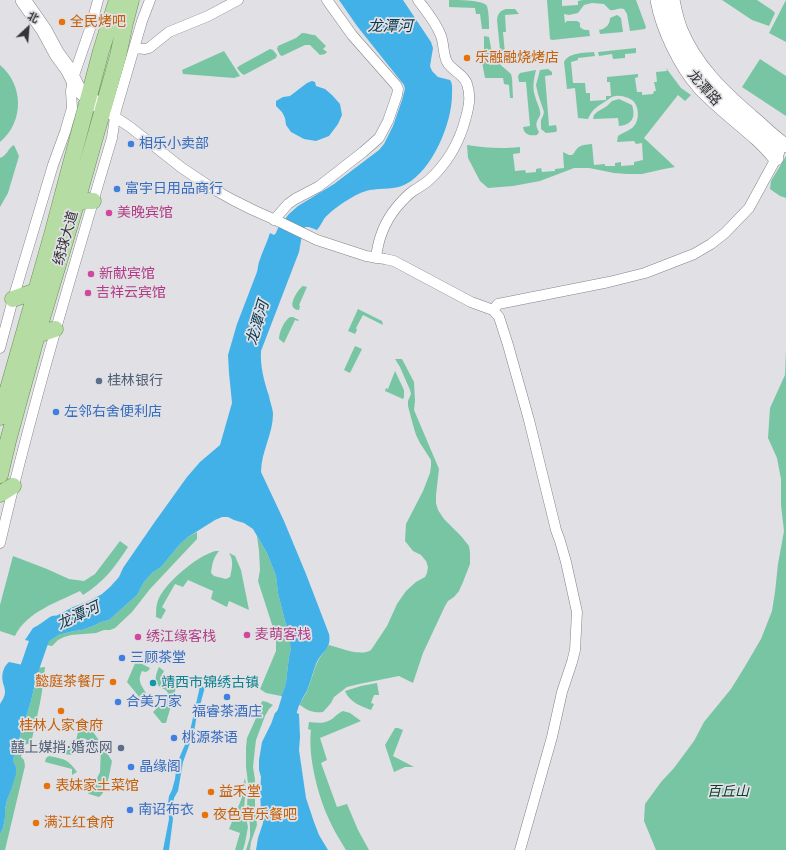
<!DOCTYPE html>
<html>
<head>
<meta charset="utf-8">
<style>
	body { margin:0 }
	#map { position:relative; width:786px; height:850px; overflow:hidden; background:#e0e0e5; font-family:"IBM Plex Serif","Noto Sans SC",serif }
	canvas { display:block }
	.north { position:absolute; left:8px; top:8px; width:40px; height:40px; -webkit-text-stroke:3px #e0e0e5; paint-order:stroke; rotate:26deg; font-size:11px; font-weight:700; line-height:16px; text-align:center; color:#343436 }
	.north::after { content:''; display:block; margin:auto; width:14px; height:18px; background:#343436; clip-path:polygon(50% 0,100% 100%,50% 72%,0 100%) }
</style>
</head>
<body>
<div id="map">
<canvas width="786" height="850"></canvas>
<div class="north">北</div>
</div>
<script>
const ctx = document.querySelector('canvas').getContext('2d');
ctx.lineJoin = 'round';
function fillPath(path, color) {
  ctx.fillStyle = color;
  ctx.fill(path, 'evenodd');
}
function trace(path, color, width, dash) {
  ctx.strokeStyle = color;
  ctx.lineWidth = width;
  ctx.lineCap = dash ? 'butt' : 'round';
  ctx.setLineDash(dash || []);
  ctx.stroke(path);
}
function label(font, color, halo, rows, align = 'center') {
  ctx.font = font + ' "IBM Plex Serif","Noto Sans SC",serif';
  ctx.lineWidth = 3.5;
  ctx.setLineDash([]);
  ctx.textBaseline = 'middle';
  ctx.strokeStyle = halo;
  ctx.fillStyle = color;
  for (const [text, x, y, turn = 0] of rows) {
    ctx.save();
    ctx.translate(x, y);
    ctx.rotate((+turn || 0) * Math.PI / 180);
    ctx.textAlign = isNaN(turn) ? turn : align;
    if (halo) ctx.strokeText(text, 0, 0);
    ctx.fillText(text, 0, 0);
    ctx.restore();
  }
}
fillPath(new Path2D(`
	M449,0C458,0 484,0 487,6C489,13 489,22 489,29H482L480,14H476L475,8L449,7Z
	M547,0H562V6L578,5V1L583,0H636L646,27L645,29L630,31L627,14L624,9C619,7 615,11 610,10L604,4L592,3L584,5L578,13L569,15L564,14L565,23L567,21H577L580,23V27C583,30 585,30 589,30L590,36L552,40L550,39Z
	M722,0H757L772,10L775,13L769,26L752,20Z
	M786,0V42L769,33Z
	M506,9H515L519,14L505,15L506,32H503L505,54H509V65L500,50L497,20C498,13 500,11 506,9Z
	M617,15L620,17L621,18L623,32L600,34L599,30C606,29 610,24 610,18Z
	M302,33C307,33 310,35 315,35L326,46L323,49L327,52L325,54L320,55L310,45H305L282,56L280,55L277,49L278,46L296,38Z
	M484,36L489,37L492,53L494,59L511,74L512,78L513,98H510L509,85L504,84L503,78H485L480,52L484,51Z
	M636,48V53L625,54V58L613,59L612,54L599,56L598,52Z
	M270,49L273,50L277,55L276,58L244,75L241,73L237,68L239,66Z
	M224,51L240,76L234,78L183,74L182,70Z
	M594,52L595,56L578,58V60L571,62L573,83H585L586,93H590V101L606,100V96H611L610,82H607V77L638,74V77L635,78L637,92H642V95L653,94L654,91H656L654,82H657L656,72L667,71L666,68L681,88L691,95L685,101L678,95L644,138L675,167L664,169L642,174H627L614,173L589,168H574L540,181L513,186L488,188L480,181L468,158L467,145C486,148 501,149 520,147V153L513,154L515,171L525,170L526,173L536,172V169L541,168L542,172L555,171V169L564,168L563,152L569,155H572C577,151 572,155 576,150C580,144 586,145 592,144L594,165L605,164V166H615V163L621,162V166L634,165V162L643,160L642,143L636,144L634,141L617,142L618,136C623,132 630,131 634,126C640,120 639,105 632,100C629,98 623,96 620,96C611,95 609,100 603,103C596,107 591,111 588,119L578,118L575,88L567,89L564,62C569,52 585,53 594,52Z
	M760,59L786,76V116L742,87Z
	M0,65C24,85 24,122 0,142Z
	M548,69L552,72V75L545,76L549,126L556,125L557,130L556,132L546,133L541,129V120L543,116L544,112L538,94L536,85L540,70Z
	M536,70C534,79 532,87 535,96C536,101 539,106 540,111C542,119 532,120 539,132L537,135C530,136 524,135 523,127L530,126L526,82H519L518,76L520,73Z
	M619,99L632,105C636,117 632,125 619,126L618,118L593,119L594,115L597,112L607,106L612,101Z
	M14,145L19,156L8,193L0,207V158C8,155 7,149 14,145Z
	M786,156V198L780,196L770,189L771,181Z
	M303,286L307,287L299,305L300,306L299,310C296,310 294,309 293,307C290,302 299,288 303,286Z
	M358,309L382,321L383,325L363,315L356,328L357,330L355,334L348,331Z
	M290,317H293L299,320L298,321L295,320L284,343L279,339C279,332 284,321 290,317Z
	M355,346L362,349L350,373L344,370Z
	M786,351V850H656L644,821L645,804L661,782L674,768L694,741L704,722L731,689L744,668L761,639L772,611L775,592L778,564L784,531L781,505V479L777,458L768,438L770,408L785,375Z
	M395,359H402L414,382L415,401L414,410L439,469L436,495V503L438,510L444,519L461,536L469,546L470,552V564L463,582L459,591L454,597L448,601L445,606L423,653L413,683L399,676L359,684L347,687L334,697L331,703L323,712C313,713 308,711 300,705C301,700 305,696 307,691C311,682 313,672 317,663C320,656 325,651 329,645C340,648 361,657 371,650L387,626L397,604L406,591L416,582L425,577L427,573L428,567L426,561L421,555L413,551L405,541L406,524L423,491L430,473L431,466V460L420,443L416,435L413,425L408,406V401L411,394L410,390L400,367Z
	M395,371L404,390V397L403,399L385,391L386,388L388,389Z
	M197,532V539L150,589L132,612L115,628L110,630H104L96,633L71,635L64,637L58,640L52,646L46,645L48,642L58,635L74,631L82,630L93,626L101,622L109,620L137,595L144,582L153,572L161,567L180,544L188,537Z
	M257,536L267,553L276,576L278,593L285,621L291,640V648L289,657L286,682L284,690L281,696L266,693L260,689L276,651V637L258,581L260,570L259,551Z
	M120,541L128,547C115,567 104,582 83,595L80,591C58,602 26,612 15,636L0,631V605L13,556L47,569L69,579L84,581L95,574Z
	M215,551H219C213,558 212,565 211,573L214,576L226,579L230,577C232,569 234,560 229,553L235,556L241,570L249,610L229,601L227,607L211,599L213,591L188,580L183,587L175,584L162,607L166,610L161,619L156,617C156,612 156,608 157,604C160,588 187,566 200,558C204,555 210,553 215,551Z
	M136,661L150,668L148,671L145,672L142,671C137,681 141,685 146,693L141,699L127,682Z
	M45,667C43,693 37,718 31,743L24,745L21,757L24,760L25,766L5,850H0V834L3,828L5,818V809L7,800L10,793L16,767L13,760L15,752L31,701L34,688V681L37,668Z
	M159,667L164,671L160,680L176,688L166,723H162L153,712L159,706L162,708L165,705L168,693C166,689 163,689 160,687C153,681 156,674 159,667Z
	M377,683L379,695H374L371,703L374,704L371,710C361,706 349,702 345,691L361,686Z
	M262,701L267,702L273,705L269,709L265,716L256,740L255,748L253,767L255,780V807L257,825L251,842L250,850H246L250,837V827L249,815L247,808L248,783L246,767V748L247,738L257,716Z
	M343,711L350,713L361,721L320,738L327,760L321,763L337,807L347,804L358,830L369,850H346C339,839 332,827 327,815C317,791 308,756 311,730L308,729L309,722C317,723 325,724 332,719C337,715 337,714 343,711Z
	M87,724L96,736L112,761C110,771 107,792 99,797L89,794L85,790V787L87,782L94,784L100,772L101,748L94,749C90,742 88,738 80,738L72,755C66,754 55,754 51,748L67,751L71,741H76L79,727Z
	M395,728H398L403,730L393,756L414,767H405L394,772L385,745Z
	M49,756C64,759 68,759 77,772L72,775V769L45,762L46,758Z
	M245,778L246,786L244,809L248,827L245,843L243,850H235L240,833L229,829L241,800L242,789Z`), '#78c5a3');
fillPath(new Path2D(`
	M339,0H403L431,42L433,48L430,66L432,71L438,77L450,80C453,84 452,90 452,95C452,123 432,171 406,184C395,190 382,188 370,190C357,192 332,209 324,219C322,223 320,226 317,230L309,227H305L302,235L299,252L261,351C260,366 264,381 269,396C270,402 273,409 273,414C273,434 261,452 261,472L284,521L306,574L329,634C332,650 321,651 316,664C313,672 311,680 308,688C306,694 301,699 300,705L281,696L284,690L286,682L289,657L291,648L288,630L285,621L278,593L276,576L267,553L253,529L244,523L234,520L228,517H222L215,520L188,537L180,544L161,567L153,572L144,582L137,595L109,620L101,622L93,626L82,630L74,631L58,635L48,642L46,645L25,640L33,628L73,607L91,600L102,594L110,587L119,577L123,568L154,523L187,477L200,462L220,445L232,403L229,373L228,355L237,324L257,272C258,268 258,265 259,262C262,252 267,243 270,233L274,235L276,233L278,228L289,214L298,206L334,184L379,150L384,144L393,126L402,100L405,89L404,85L357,26Z
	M312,81L315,82L316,86L325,89L332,95L340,104L342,115L338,124L329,136L316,141L304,139L291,132L286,125L285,118L282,112L276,106V101L283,97L290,96L307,83Z
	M9,662L37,668L34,681V688L31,701L15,752L13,760L16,767V774L10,793L7,800L5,809V818L3,828L0,834V704C2,701 5,696 5,692C5,689 4,686 3,683C1,675 3,667 9,662Z
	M200,686L205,687L196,720L194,732L183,762L178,791L174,798L172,811L173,819L169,850H163L169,819L168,803L169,796L172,790L175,779L177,763L187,740L190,731Z
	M282,706L299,714L300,737L299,750L306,798L314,822L319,835L328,850H256L258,838L263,823V817L261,811L260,792L261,777L259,770V760L262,742L271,724L275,713Z`), '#42b1e7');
trace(new Path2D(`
	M22,690L41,635L55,625
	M280,734L293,693L300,676`), '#42b1e7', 19);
const street = new Path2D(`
	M134,48L145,49L149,48L169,32L208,16L238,0
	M103,109L130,127L182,168L215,190L233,200L253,210L280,222L317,240L366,256L385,259L394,261L471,302L493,310L499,317L508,345L529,420L556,530L560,541L566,562L577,612L575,650L572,662L562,692L552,737L520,850
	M274,220L288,204L295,199L318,187L331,177L363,152L379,138L388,121L397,95L398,89L396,85L352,35L327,0
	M376,258C378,239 384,223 396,208C401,202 406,196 413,191C418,188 423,185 428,181C447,164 460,141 466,117C469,106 471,96 467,84C464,74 452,71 447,62C443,54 444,44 441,36C436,22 426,11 418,0
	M493,310L498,304L609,282L645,273L694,254L711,244L725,233L749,208L779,153
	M0,348L13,299L53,165L65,132L72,108L71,91L73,78L91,26L98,0
	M0,543C32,406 72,272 112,138L116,110L142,21L150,0`);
const secondary = new Path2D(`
	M23,0L44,30L57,54L68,69L78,89L89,98L103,109
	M658,0C663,28 681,66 700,87C718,106 738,121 757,138C764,144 770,151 776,158
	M672,0C674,10 676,20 680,30C695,66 722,92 751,117C762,126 772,137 784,145`);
const primary = new Path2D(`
	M77,201H93
	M13,299L36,291
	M37,335L55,329
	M0,417L52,235L101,51L117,0
	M0,475L8,441L37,335L77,201L118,56L125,23L131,0
	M0,494L13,486`);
trace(street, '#838488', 11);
trace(secondary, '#838488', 16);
trace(primary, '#679254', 17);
trace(street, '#fff', 10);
trace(secondary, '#fff', 15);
trace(primary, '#b5dca2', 16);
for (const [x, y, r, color] of [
	[62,22,4,"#e8710a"],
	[467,58,4,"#e8710a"],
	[131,144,4,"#3f7fe0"],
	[117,189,4,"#3f7fe0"],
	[109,213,4,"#d1479c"],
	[91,274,4,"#d1479c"],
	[88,293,4,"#d1479c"],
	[99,381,4,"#5c6f8a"],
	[56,412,4,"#3f7fe0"],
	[247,635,4,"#d1479c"],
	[138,637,4,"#d1479c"],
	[122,658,4,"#3f7fe0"],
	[113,682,4,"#e8710a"],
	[153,683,4,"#0f9aa8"],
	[227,697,4,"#3f7fe0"],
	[118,702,4,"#3f7fe0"],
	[61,711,4,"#e8710a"],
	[174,738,4,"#3f7fe0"],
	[121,748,4,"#5c6f8a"],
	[131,767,4,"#3f7fe0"],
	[47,786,4,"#e8710a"],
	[211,792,4,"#e8710a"],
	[130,810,4,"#3f7fe0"],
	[205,815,4,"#e8710a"],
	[36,823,4,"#e8710a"]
]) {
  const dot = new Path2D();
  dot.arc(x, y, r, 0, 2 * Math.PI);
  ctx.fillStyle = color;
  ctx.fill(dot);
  trace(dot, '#e0e0e5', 1.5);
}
label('14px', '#c56008', '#e0e0e5', [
	["全民烤吧",70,22],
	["乐融融烧烤店",475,58],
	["懿庭茶餐厅",105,682,"right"],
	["桂林人家食府",61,726,"center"],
	["表妹家土菜馆",55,786],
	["益禾堂",219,792],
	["夜色音乐餐吧",213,815],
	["满江红食府",44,823]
], 'left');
label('14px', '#343436', '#e0e0e5', [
	["龙潭路",704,88,48],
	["绣球大道",66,238,-74]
]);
label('14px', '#366cbe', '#e0e0e5', [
	["相乐小卖部",139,144],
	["富宇日用品商行",125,189],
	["左邻右舍便利店",64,412],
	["三顾茶堂",130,658],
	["合美万家",126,702],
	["福睿茶酒庄",227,712,"center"],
	["桃源茶语",182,738],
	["晶缘阁",139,767],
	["南诏布衣",138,810]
], 'left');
label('14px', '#b23c85', '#e0e0e5', [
	["美晚宾馆",117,213],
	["新献宾馆",99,274],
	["吉祥云宾馆",96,293],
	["麦萌客栈",255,635],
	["绣江缘客栈",146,637]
], 'left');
label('14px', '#4e5e75', '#e0e0e5', [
	["桂林银行",107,381],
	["囍上媒捎·婚恋网",113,748,"right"]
], 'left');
label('14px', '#0d838f', '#e0e0e5', [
	["靖西市锦绣古镇",161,683]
], 'left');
label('italic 14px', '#0d402e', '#e0e0e5', [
	["百丘山",728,792]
]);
label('italic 15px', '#08394f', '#e0e0e5', [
	["龙潭河",390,27],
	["龙潭河",258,323,-73],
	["龙潭河",78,616,-25]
]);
</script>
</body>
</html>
